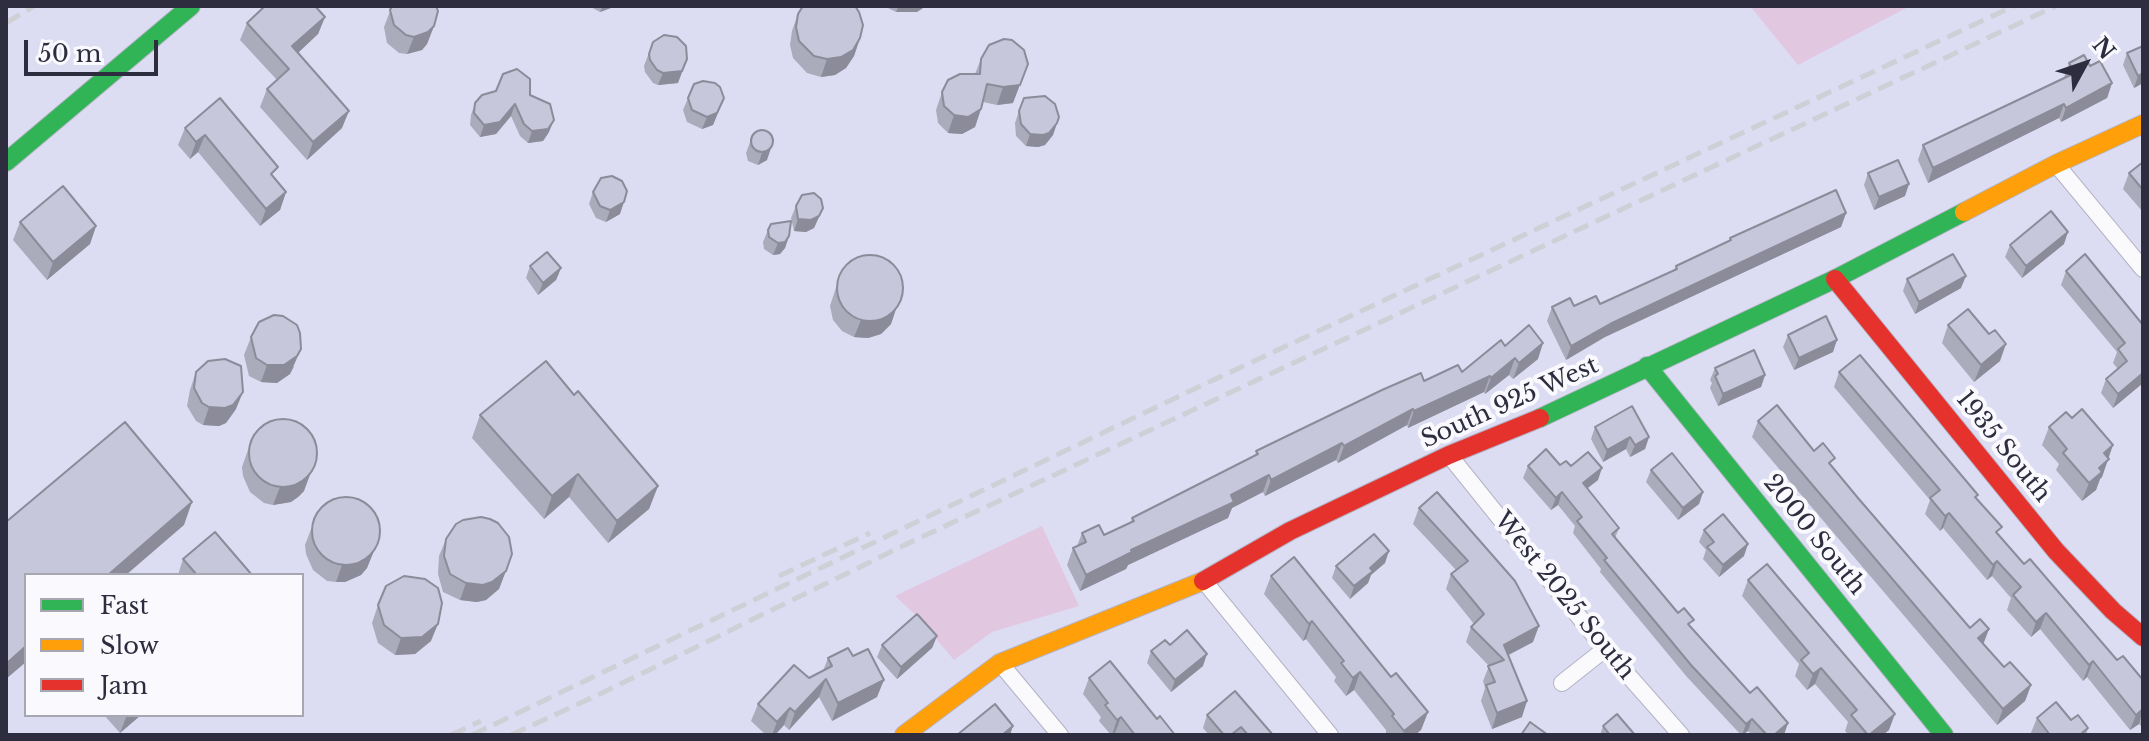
<!DOCTYPE html>
<html>
<head>
<meta charset="utf-8">
<style>
	body { margin:0 }
	#map { position:relative; width:2149px; height:741px; overflow:hidden; background:#dcddf3; font-family:"Libre Baskerville",serif }
	canvas { display:block }
	.frame { position:absolute; inset:0; border:8px solid #2d2d3f; pointer-events:none }
	.legend { position:absolute; left:24px; top:573px; width:280px; height:144px; box-sizing:border-box; background:#f9f9fe; border:2px solid #a7a7b2; margin:0; padding:10px 14px; list-style:none; font-size:24px; color:#2d2d3f }
	.legend li { display:flex; align-items:center; gap:16px; height:40px }
	.legend b { width:40px; border:2px solid #a7a7b2 }
	.north { position:absolute; left:2045px; top:24px; width:80px; height:80px; -webkit-text-stroke:6px #f9f9fe; paint-order:stroke; rotate:50deg; font-size:22px; font-weight:700; line-height:32px; text-align:center; color:#2d2d3f }
	.north::after { content:''; display:block; margin:auto; width:28px; height:36px; background:#2d2d3f; clip-path:polygon(50% 0,100% 100%,50% 72%,0 100%) }
	.scale { position:absolute; left:24px; top:40px; width:134px; height:36px; box-sizing:border-box; border:4px solid #2d2d3f; border-top:0; padding-left:10px; font-size:24px; line-height:28px; white-space:nowrap; color:#2d2d3f; -webkit-text-stroke:6px #f9f9fe; paint-order:stroke }
</style>
</head>
<body>
<div id="map">
<canvas width="2149" height="741"></canvas>
<div class="frame"></div>
<ul class="legend">
<li><b style="height:10px;background:#30b455"></b>Fast</li>
<li><b style="height:10px;background:#ff9f0a"></b>Slow</li>
<li><b style="height:10px;background:#e5322d"></b>Jam</li>
</ul>
<div class="north">N</div>
<div class="scale">50 m</div>
</div>
<script>
const ctx = document.querySelector('canvas').getContext('2d');
ctx.lineJoin = 'round';
function fillPath(path, color) {
  ctx.fillStyle = color;
  ctx.fill(path, 'evenodd');
}
function trace(path, color, width, dash) {
  ctx.strokeStyle = color;
  ctx.lineWidth = width;
  ctx.lineCap = dash ? 'butt' : 'round';
  ctx.setLineDash(dash || []);
  ctx.stroke(path);
}
function label(font, color, halo, rows, align = 'center') {
  ctx.font = font + ' "Libre Baskerville",serif';
  ctx.lineWidth = 8;
  ctx.setLineDash([]);
  ctx.textBaseline = 'middle';
  ctx.strokeStyle = halo;
  ctx.fillStyle = color;
  for (const [text, x, y, turn = 0] of rows) {
    ctx.save();
    ctx.translate(x, y);
    ctx.rotate((+turn || 0) * Math.PI / 180);
    ctx.textAlign = isNaN(turn) ? turn : align;
    if (halo) ctx.strokeText(text, 0, 0);
    ctx.fillText(text, 0, 0);
    ctx.restore();
  }
}
fillPath(new Path2D(`
	M1750,6H1910L1798,65Z
	M1042,526L1079,606L992,632L954,660L917,616L895,596Z`), '#e2c7e0');
const street = new Path2D(`
	M2056,164L2143,269
	M1449,455L1605,649L1681,735
	M1204,581L1330,735
	M1000,663L1060,735
	M1562,683L1605,649`);
const fast = new Path2D(`
	M6,162L191,6
	M1647,366L1944,735
	M1540,418L1835,279L1964,212`);
const slow = new Path2D(`
	M1964,212L2056,164L2143,124
	M904,735L1000,663L1203,581`);
const jam = new Path2D(`
	M1835,279L2056,551L2113,611L2143,637
	M1203,581L1290,531L1449,455L1540,418`);
trace(street, '#b3b3c5', 18);
trace(fast, '#b3b3c5', 20);
trace(slow, '#b3b3c5', 20);
trace(jam, '#b3b3c5', 20);
trace(street, '#fafafd', 16);
trace(fast, '#30b455', 18);
trace(slow, '#ff9f0a', 18);
trace(jam, '#e5322d', 18);
trace(new Path2D(`
	M6,23L34,6
	M779,576L870,533
	M451,735L481,721
	M472,735L1190,391L2014,6
	M511,735L602,693L911,542L2056,6`), '#cfcfd6', 5, [16, 8]);
fillPath(new Path2D(`
	M392,6L434,26L427,44L422,50L407,54L399,53L387,43L384,27Z
	M589,6H616L600,12Z
	M884,6H926L917,12H896Z
	M798,14L860,38L854,56L846,68L835,75L821,77L807,73L793,58L790,45L792,31Z
	M325,17L318,34L298,53L342,128L307,160L260,107L267,89L277,80L240,40L247,23Z
	M653,42L678,83L658,85L653,83L645,72L644,66Z
	M989,45L1013,103L997,105L983,102L975,127L962,134L948,133L938,123L936,110L942,92L975,74L981,59Z
	M2127,53L2143,83L2134,88L2123,65Z
	M2069,63L2090,66L2112,83L2107,98L2061,122L2059,118L1928,183L1918,160L1923,145L2064,77Z
	M530,95L549,132L543,141L528,143L520,136L511,116L496,134L480,137L470,125L471,115L475,103Z
	M220,98L274,178L286,192L280,210L260,226L198,152L190,159L178,145L185,128Z
	M688,98H724L713,125L702,129L687,122L683,110Z
	M1019,111L1057,123L1053,135L1045,145L1038,147L1026,146L1016,136L1015,123Z
	M753,134L767,160L758,165L748,161L746,153Z
	M2143,162V212L2123,189L2129,173Z
	M1868,173L1905,196L1874,210L1864,185Z
	M593,192L620,214L606,222L596,218L589,204Z
	M796,206L823,208L814,228L806,232L794,231L791,218Z
	M1846,213L1841,227L1605,337L1566,360L1547,321L1552,307L1600,304L1674,270L1676,266L1729,241L1730,238Z
	M20,222L96,226L90,244L47,280L13,240Z
	M768,230L789,236L785,248L780,254L773,255L764,249L763,242Z
	M2064,244L2022,278L2005,257L2010,245Z
	M530,266L561,268L556,280L538,295L526,278Z
	M842,269L897,306L891,324L881,334L868,338L854,337L842,331L833,320L830,306Z
	M2066,271L2143,325V383L2113,408L2101,393L2106,379L2118,369L2113,363L2117,352L2061,285Z
	M1907,279L1961,288L1915,314L1903,291Z
	M1948,325L1989,334L2000,361L1974,382L1942,343Z
	M1788,335L1833,352L1794,370L1783,347Z
	M251,337L294,367L290,374L277,383L261,382L249,376L244,355Z
	M1505,346L1538,359L1513,379L1509,375L1485,394L1484,392L1408,428L1407,425L1338,463L1336,460L1265,496L1263,492L1232,508L1228,518L1128,565L1126,569L1080,591L1067,565L1073,548L1077,546L1082,533L1104,535L1131,522L1132,518L1255,456L1256,451L1424,381L1462,372Z
	M1715,368L1765,375L1761,387L1718,406L1710,388L1712,383L1710,380Z
	M196,372L236,409L226,423L219,426L203,425L196,421L187,406L190,390Z
	M1839,372L1977,499L1999,535L2024,564L2117,660L2143,680V728L2139,724L2130,730L2087,677L2083,681L2040,629L2031,637L2007,610L2011,598L1992,576L1987,580L1943,528L1940,531L1925,514L1930,500L1834,387Z
	M574,395L658,486L649,509L608,543L569,497L544,519L472,438L480,415Z
	M1758,421L1814,451L1832,466L1858,498L2004,667L2031,685L2025,701L1997,725L1752,437Z
	M1595,427L1649,437L1645,449L1630,457L1626,449L1603,462L1591,439Z
	M2049,427L2108,459L2102,477L2100,479L2096,490L2082,501L2056,470L2059,464L2042,445Z
	M251,441L304,491L298,497L291,502L273,505L264,503L250,492L243,476L242,467Z
	M1528,466H1571L1598,480L1587,488L1619,528L1615,538L1784,735H1752L1748,731L1743,735H1741L1687,677L1600,572L1601,569L1573,533L1575,526L1558,505L1551,510L1523,478Z
	M1651,470L1703,492L1699,504L1678,520L1646,482Z
	M1437,492L1533,642L1509,655L1522,717L1492,729L1481,701L1485,688L1483,681L1489,666L1466,642L1471,627L1474,624L1446,589L1451,574L1456,570L1413,524L1419,508Z
	M318,511L380,534L367,568L361,575L345,582H336L327,581L313,570L306,554L305,545Z
	M1704,530L1744,556L1719,577L1703,559L1706,550L1699,542Z
	M446,539L505,572L499,589L486,600L477,602L460,600L443,592L438,574L439,556Z
	M183,559L252,575H178Z
	M1385,563L1371,575L1368,583L1350,599L1332,578L1336,566Z
	M1271,576L1391,677L1428,712L1421,730L1415,735H1386V730L1354,690L1346,696L1334,681L1336,677L1306,639L1303,641L1264,594Z
	M1748,580L1889,730L1883,735H1849L1845,731L1848,722L1815,684L1807,690L1795,676L1799,664L1742,596Z
	M378,605L431,641L415,654L395,655L378,643L372,623Z
	M937,636L932,648L897,679L877,657L882,645Z
	M1170,645L1203,666L1171,692L1147,663L1151,651Z
	M828,658L877,697L832,721L819,697L789,730L784,725L775,735H766L751,721L758,704L823,671Z
	M1089,678L1157,719L1175,735H1116L1115,733L1111,735L1099,721L1101,717L1083,694Z
	M104,715H141L120,733Z
	M1207,715L1273,735H1209L1203,728Z
	M2037,718L2071,720L2088,728L2086,735H2030Z
	M1603,726L1635,735H1600Z`), '#aaabbb');
fillPath(new Path2D(`
	M603,6H616L600,12Z
	M899,6H926L917,12H896Z
	M325,17L318,34L286,64L292,46Z
	M434,26L427,44L422,50L407,54L414,37Z
	M860,38L854,56L846,68L835,75L821,77L827,59Z
	M687,59L678,83L658,85L663,73Z
	M1028,64L1013,103L997,105L1003,87Z
	M2143,73V83L2134,88L2138,76Z
	M2112,83L2107,98L2061,122L2066,108Z
	M724,98L713,125L702,129L707,117Z
	M515,104L511,116L496,134L480,137L484,125Z
	M2064,104L2059,118L1928,183L1933,168Z
	M981,109L975,127L962,134L948,133L954,115Z
	M349,111L342,128L307,160L313,142Z
	M554,120L549,132L543,141L528,143L532,131Z
	M1057,123L1053,135L1045,145L1038,147L1026,146L1030,134Z
	M205,135L198,152L190,159L196,142Z
	M771,148L767,160L758,165L762,153Z
	M1909,184L1905,196L1874,210L1879,197Z
	M286,192L280,210L260,226L266,209Z
	M624,202L620,214L606,222L610,210Z
	M823,208L814,228L806,232L794,231L798,219Z
	M1846,213L1841,227L1605,337L1566,360L1571,346L1610,324Z
	M96,226L90,244L47,280L53,262Z
	M2068,232L2064,244L2022,278L2026,266Z
	M789,236L785,248L780,254L773,255L778,243Z
	M561,268L556,280L538,295L543,283Z
	M1966,276L1961,288L1915,314L1919,302Z
	M897,306L891,324L881,334L868,338L854,337L861,320Z
	M1837,340L1833,352L1794,370L1799,358Z
	M1543,343L1538,359L1513,379L1519,363Z
	M2006,344L2000,361L1974,382L1981,365Z
	M301,349L290,374L277,383L261,382L267,365Z
	M1515,358L1509,375L1485,394L1491,378Z
	M2143,373V383L2113,408L2118,394Z
	M1765,375L1761,387L1718,406L1723,394Z
	M1490,376L1484,392L1408,428L1414,411Z
	M243,392L236,409L226,423L219,426L203,425L209,407Z
	M1413,409L1407,425L1338,463L1344,446Z
	M1630,437L1626,449L1603,462L1607,450Z
	M1649,437L1645,449L1630,457L1635,445Z
	M1342,443L1336,460L1265,496L1271,480Z
	M2113,445L2102,477L2100,479L2096,490L2082,501L2089,483L2104,453Z
	M317,456L304,491L298,497L291,502L273,505L280,487Z
	M1602,468L1598,480L1579,495L1583,483Z
	M578,474L569,497L544,519L552,496Z
	M1269,475L1263,492L1232,508L1228,518L1128,565L1126,569L1080,591L1086,575L1231,495Z
	M658,486L649,509L608,543L617,521Z
	M1562,492L1558,505L1551,510L1556,498Z
	M1703,492L1699,504L1678,520L1683,508Z
	M192,502L184,525L126,575H108Z
	M1949,513L1943,528L1940,531L1945,516Z
	M1748,544L1744,556L1719,577L1723,565Z
	M374,551L367,568L361,575L345,582H336L342,565Z
	M1389,551L1385,563L1371,575L1368,583L1350,599L1354,586L1370,568Z
	M1997,561L1992,576L1987,580L1993,565Z
	M506,571L499,589L486,600L477,602L460,600L466,583Z
	M2046,613L2040,629L2031,637L2036,622Z
	M1312,621L1306,639L1303,641L1309,624Z
	M438,624L431,641L415,654L395,655L401,638Z
	M1539,626L1533,642L1502,658L1504,645Z
	M1989,629L1983,645L1978,638Z
	M937,636L932,648L897,679L901,667Z
	M26,646V662L6,679V664Z
	M1207,654L1203,666L1171,692L1175,680Z
	M2093,661L2087,677L2083,681L2089,665Z
	M1821,668L1815,684L1807,690L1813,674Z
	M1360,672L1354,690L1346,696L1353,678Z
	M826,679L819,697L789,730L795,712Z
	M884,680L877,697L832,721L838,703Z
	M2031,685L2025,701L1997,725L2003,709Z
	M1527,701L1522,717L1492,729L1497,713Z
	M790,708L784,725L775,735H772L777,722Z
	M2143,709L2139,724L2130,730L2136,715Z
	M1428,712L1421,730L1415,735H1403L1404,731Z
	M1895,714L1889,730L1883,735H1869Z
	M127,715H141L120,733Z
	M1121,717L1115,733L1112,735L1117,720Z
	M1752,719L1748,731L1742,735L1746,724Z
	M1788,723L1784,735H1774Z
	M1013,726L1010,735H1002Z`), '#8b8b99');
const building = new Path2D(`
	M265,6H315L325,17L292,46L349,111L313,142L267,89L289,69L247,23Z
	M392,6H436L438,11L434,26L428,32L414,37L406,35L394,25L390,10Z
	M803,6H855L859,12L863,25L860,38L853,50L841,57L827,59L814,56L799,41L796,27L798,14Z
	M664,35L677,37L686,46L687,59L682,71L663,73L657,70L650,60L649,54L653,42Z
	M1004,39L1012,40L1024,50L1028,64L1020,85L1003,87L987,84L981,109L968,117L954,115L944,106L942,92L948,80L960,74H980L981,59L989,45Z
	M2143,46V73L2138,76L2127,53Z
	M2084,55L2090,66L2100,61L2112,83L2066,108L2064,104L1933,168L1923,145L2075,73L2069,63Z
	M517,69L530,79V95L550,104L554,120L548,129L532,131L524,124L515,104L500,122L484,125L474,113L475,103L482,95L496,91L503,74Z
	M703,81L715,83L720,87L724,98L717,113L707,117L692,110L688,98L694,84Z
	M1045,96L1055,104L1059,117L1057,123L1049,133L1043,135L1030,134L1021,124L1019,111L1024,98Z
	M220,98L278,167L271,174L286,192L266,209L205,135L196,142L185,128Z
	M751 141a11 11 0 1 1 22 0a11 11 0 1 1-22 0Z
	M1898,160L1909,184L1879,197L1868,173Z
	M2143,162V190L2129,173Z
	M612,176L622,181L627,191L624,202L610,210L600,206L593,192L601,178Z
	M63,186L96,226L53,262L20,222Z
	M1836,190L1846,213L1610,324L1571,346L1552,307L1570,298L1574,306L1596,296L1600,304L1677,269L1676,266L1731,240L1730,238Z
	M814,193L821,199L823,208L819,216L811,220L798,219L796,206L802,195Z
	M2051,211L2068,232L2026,266L2010,245Z
	M791,221L789,236L785,242L778,243L769,237L768,230L771,224Z
	M547,252L561,268L543,283L530,266Z
	M1953,254L1966,276L1919,302L1907,279Z
	M2085,254L2143,325V373L2118,394L2106,379L2127,361L2118,349L2125,343L2066,271Z
	M837 288a33 33 0 1 1 66 0a33 33 0 1 1-66 0Z
	M1968,309L1989,334L1995,330L2006,344L1981,365L1948,325Z
	M274,315L283,316L297,325L300,333L301,349L297,356L284,365H267L256,358L251,337L259,322Z
	M1826,316L1837,340L1799,358L1788,335Z
	M1529,325L1543,343L1519,363L1515,358L1491,378L1490,376L1414,411L1413,409L1344,446L1342,443L1271,480L1269,475L1231,495L1234,502L1131,550L1132,552L1086,575L1073,548L1086,542L1082,533L1099,525L1104,535L1134,521L1132,518L1258,454L1256,451L1382,390L1421,373L1424,381L1458,365L1462,372L1501,340L1505,346Z
	M1754,350L1765,375L1723,394L1715,376L1718,374L1715,368Z
	M1860,355L1978,495L1975,497L2002,527L1996,532L2024,564L2030,559L2117,660L2123,656L2143,680V709L2136,715L2093,661L2089,665L2046,613L2036,622L2013,595L2021,587L1997,561L1993,565L1949,513L1945,516L1930,498L1940,490L1839,372Z
	M225,359L241,366L243,392L233,405L225,408L209,407L202,403L194,388L196,372L208,361Z
	M546,361L574,395L578,391L658,486L617,521L578,474L552,496L480,415Z
	M1777,405L1814,451L1823,443L1835,458L1829,463L1858,498L1970,628L1980,619L1989,629L1978,638L2004,667L2010,662L2031,685L2003,709L1758,421Z
	M1632,406L1649,437L1635,445L1630,437L1607,450L1595,427Z
	M2082,409L2113,445L2104,453L2109,459L2099,468L2102,472L2089,483L2063,453L2067,449L2049,427L2066,412L2072,418Z
	M249 453a34 34 0 1 1 68 0a34 34 0 1 1-68 0Z
	M125,422L192,502L108,575H26V646L6,664V522Z
	M1546,449L1560,465L1566,461L1571,466L1588,452L1602,468L1583,483L1619,528L1612,534L1678,613L1684,608L1694,620L1688,624L1750,693L1757,687L1788,723L1774,735H1767L1752,719L1746,724L1691,665L1604,560L1607,558L1577,521L1582,517L1562,492L1556,498L1528,466Z
	M1672,453L1703,492L1683,508L1651,470Z
	M1437,492L1515,581L1539,626L1504,645L1527,701L1497,713L1486,685L1495,682L1488,666L1504,660L1471,627L1484,614L1451,574L1468,561L1419,508Z
	M312 531a34 34 0 1 1 68 0a34 34 0 1 1-68 0Z
	M1723,514L1748,544L1723,565L1707,547L1714,542L1704,530Z
	M481,517L490,519L498,523L509,537L512,554L506,571L492,582L483,585L466,583L450,574L444,556L446,539L456,524L463,520Z
	M215,532L252,575H197L183,559Z
	M1374,534L1389,551L1370,568L1373,571L1354,586L1336,566Z
	M1294,557L1391,677L1396,673L1428,712L1404,731L1392,716L1394,714L1360,672L1353,678L1341,663L1344,661L1312,621L1309,624L1271,576Z
	M1767,564L1895,714L1869,735H1868L1851,715L1857,710L1821,668L1813,674L1801,660L1809,653L1748,580Z
	M404,576L425,579L438,588L442,603L438,624L422,637L401,638L384,625L378,605L386,586Z
	M917,614L937,636L901,667L882,645Z
	M1187,630L1207,654L1175,680L1151,651L1165,640L1170,645Z
	M848,648L853,656L868,649L884,680L838,703L826,679L795,712L790,708L777,722L758,704L794,665L809,678L832,666L828,658Z
	M1110,661L1157,719L1160,716L1175,735H1135L1121,717L1117,720L1105,705L1108,703L1089,678Z
	M1235,691L1273,735H1248L1241,727L1231,735H1224L1207,715Z
	M2056,702L2071,720L2078,715L2088,728L2082,733L2084,735H2050L2037,718Z
	M995,704L1013,726L1002,735H957Z
	M1617,714L1635,735H1610L1603,726Z
	M1530,722L1548,735H1521Z`);
fillPath(building, '#c6c7da');
trace(building, '#8b8b99', 2);
label('24px', '#2d2d3f', '#f9f9fe', [
	["South 925 West",1510,403,-24],
	["1935 South",2003,447,51],
	["2000 South",1814,535,51],
	["West 2025 South",1564,596,51]
]);
</script>
</body>
</html>
